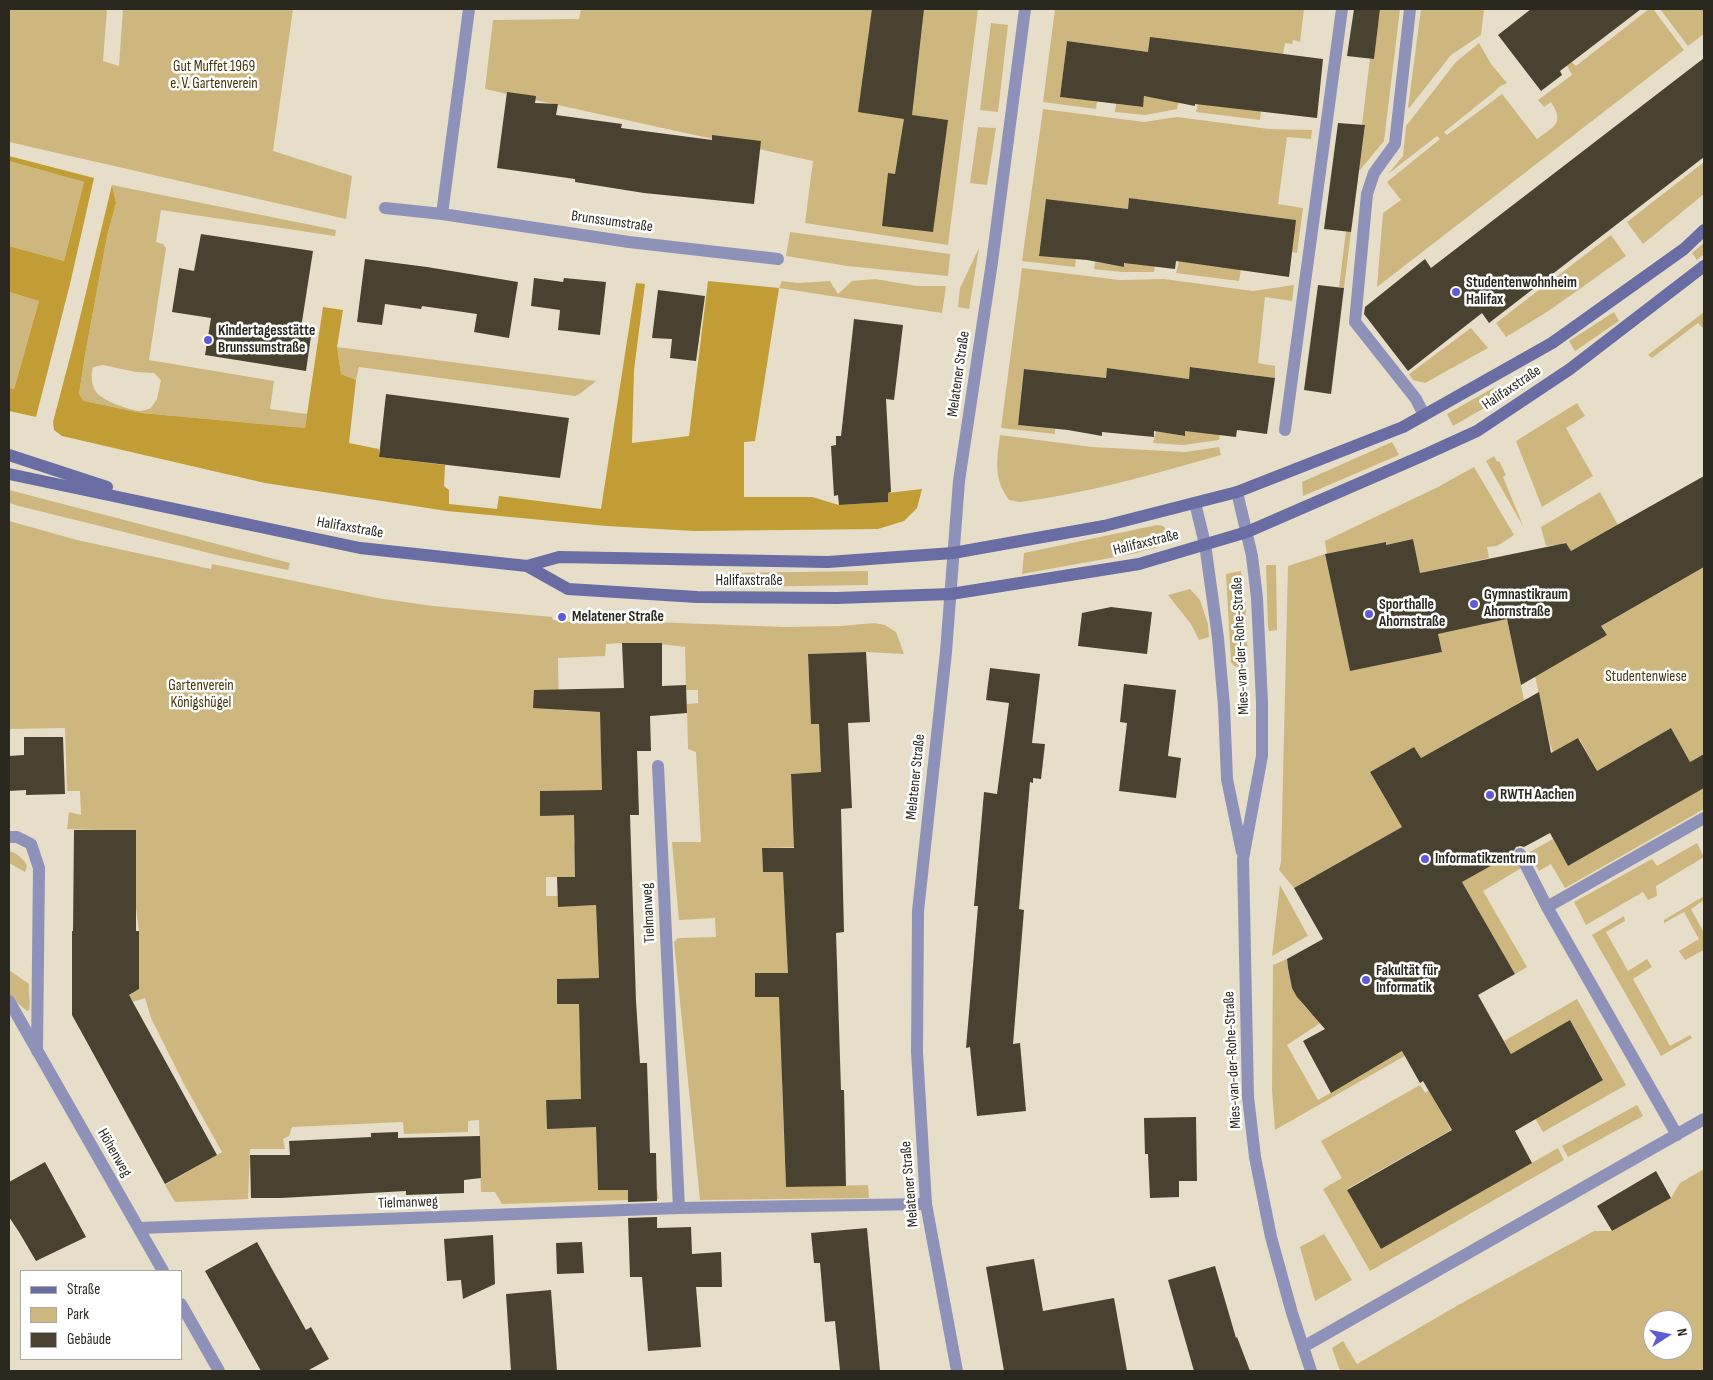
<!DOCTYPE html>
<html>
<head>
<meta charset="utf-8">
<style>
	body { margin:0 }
	#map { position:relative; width:1713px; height:1380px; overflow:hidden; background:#e6dec8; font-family:"Sofia Sans Condensed",sans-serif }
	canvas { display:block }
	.frame { position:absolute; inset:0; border:10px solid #2b281f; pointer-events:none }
	.legend { position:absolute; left:20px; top:1270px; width:162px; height:90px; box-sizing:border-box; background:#fff; border:1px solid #aaa9a5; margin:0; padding:6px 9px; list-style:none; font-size:15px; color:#2b281f }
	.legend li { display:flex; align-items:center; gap:10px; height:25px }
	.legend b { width:25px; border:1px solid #aaa9a5 }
	.north { position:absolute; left:1643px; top:1310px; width:50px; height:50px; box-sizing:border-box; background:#fff; border:1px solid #aaa9a5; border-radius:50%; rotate:79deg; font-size:14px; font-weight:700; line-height:20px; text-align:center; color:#2b281f }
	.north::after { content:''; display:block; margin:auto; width:18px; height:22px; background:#5f5bd4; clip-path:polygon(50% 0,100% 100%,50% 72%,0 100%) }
</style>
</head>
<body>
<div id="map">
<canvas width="1713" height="1380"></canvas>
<div class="frame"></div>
<ul class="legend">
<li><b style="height:6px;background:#696da4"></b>Straße</li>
<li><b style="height:14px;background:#ceb77f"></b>Park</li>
<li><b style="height:14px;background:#494230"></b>Gebäude</li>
</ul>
<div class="north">N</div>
</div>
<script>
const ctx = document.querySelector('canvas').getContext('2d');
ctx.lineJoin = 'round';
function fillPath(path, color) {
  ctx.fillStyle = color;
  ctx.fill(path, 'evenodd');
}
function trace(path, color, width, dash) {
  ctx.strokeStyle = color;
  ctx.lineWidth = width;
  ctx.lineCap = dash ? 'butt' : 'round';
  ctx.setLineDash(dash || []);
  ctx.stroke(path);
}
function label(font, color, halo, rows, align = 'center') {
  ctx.font = font + ' "Sofia Sans Condensed",sans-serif';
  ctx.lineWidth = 5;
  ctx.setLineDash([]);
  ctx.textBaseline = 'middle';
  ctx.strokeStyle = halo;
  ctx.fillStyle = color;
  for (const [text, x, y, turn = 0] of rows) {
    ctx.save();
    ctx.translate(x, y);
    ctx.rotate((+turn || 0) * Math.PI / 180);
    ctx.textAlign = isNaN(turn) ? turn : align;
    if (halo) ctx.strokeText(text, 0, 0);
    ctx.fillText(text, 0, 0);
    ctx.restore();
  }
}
fillPath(new Path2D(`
	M9,9H107L103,61L119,66L123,9H293L273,151L352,176L346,219L9,142Z
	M581,9H978L948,245L805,223L813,161L485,89L493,20L579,19Z
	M1055,9H1304L1300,42L1293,40L1292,44L1285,43L1283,55L1148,52L1067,41L1060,97L1097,101L1096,109L1043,102Z
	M1380,9H1400L1384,141L1359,171L1365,126L1362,125L1370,58L1374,59Z
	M1421,9H1484L1481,35L1451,55L1410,107L1408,108Z
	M1649,9H1653L1684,50L1377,287L1383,213L1401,200L1387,182L1440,139L1437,136L1388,174L1403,156L1406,126L1456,62L1479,43L1491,64L1507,83L1499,87L1494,92L1444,132L1447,135L1502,94L1537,139C1554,126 1565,124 1551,102L1544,107L1538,100L1572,75L1567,65L1572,62L1576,66Z
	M1660,9H1704V34L1688,46Z
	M991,23L1008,25L998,112L980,110Z
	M1144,96L1179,100L1177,109L1145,115L1115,112L1116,104L1142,107Z
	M1198,103L1261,111L1260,120L1196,112Z
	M1043,109L1144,122L1177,117L1269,129L1312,130L1311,139L1287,137L1278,204L1303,208L1297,253L1292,252L1295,220L1129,198L1128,209L1046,199L1039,255L1076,259L1075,267L1022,261Z
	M978,127L996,128L987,185L970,183Z
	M9,161L84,182L64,261L9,246Z
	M1704,162V194L1643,244L1627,222Z
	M112,185L336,230L335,236L161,210L156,242L163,244L166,248L149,360L274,381L270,409L307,414L305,428L142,413L84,401L79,394L85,355L107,236L116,203ZM103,365L136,372L154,373L161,380L157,399L151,408C148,409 143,411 140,411C129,410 99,400 95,390C91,382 91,375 93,367Z
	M1346,231L1351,232L1344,288L1339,287Z
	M790,232L950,254L948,276L847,266L786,256Z
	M1611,235L1626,256L1550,310L1506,337L1496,323Z
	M1704,243V254L1697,260L1692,253Z
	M979,248L969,309L958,307L960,288Z
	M1126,255L1156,258L1154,272H1122L1094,269L1095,262L1124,267Z
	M1179,261L1241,269L1239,281L1176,273Z
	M1022,268L1120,280L1164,279L1253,291L1294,285L1292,301L1265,297L1258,363L1275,366V378L1191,367L1189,379L1107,368L1106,378L1025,369L1018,425L1055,429V434L1001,428Z
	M875,279L917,286H946L942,313L779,288L782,281L798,283L830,281L838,294L852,281Z
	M9,292L39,301L14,389L9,388Z
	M1614,312L1619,321L1575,351L1569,341Z
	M1704,312V329L1698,323L1652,358L1648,355Z
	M1471,328L1488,348L1425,383L1413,380L1409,374Z
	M337,347L596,381L581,393L575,396L359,367L356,380L341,374Z
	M1493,388L1500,399L1453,426L1447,414Z
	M1577,403L1585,416L1566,428L1593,476L1542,507L1516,441Z
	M1186,423L1221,427L1219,440L1183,445L1153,443L1156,431L1184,436Z
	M1000,435L1092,447L1185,452L1219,447L1221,455C1155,474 1088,493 1020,502L1009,500C993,478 997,461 1000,435Z
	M1392,442L1399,455L1303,496L1302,482Z
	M1494,456L1497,462L1499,461L1506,475L1503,477L1524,528L1486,461Z
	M1474,467L1514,535L1497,546L1487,547L1489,558L1420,573L1413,539L1386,545L1385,542L1327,554L1325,541L1438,487Z
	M9,490L290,563L288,570L225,557L19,506L9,503Z
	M1600,492L1618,525L1571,551L1565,542L1556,547L1555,545L1546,546L1541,527Z
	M9,521L77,540L211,569L212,564L377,598L433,606L552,617L553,620L571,622L572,619L785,627L841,626L874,623L885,625L896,632L904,654L866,652L808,654L811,724L819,723L821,772L791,774L793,810L802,847L762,848L763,872H783L792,973H755V997H782V1087L786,1187L868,1185L869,1198L700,1200L674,942L678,938L716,937L715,918L679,920L672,842H701L696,752L688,749L687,704L698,703V690H686L685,647C659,643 633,642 606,644L605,656L558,658L559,710L600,712L603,790L540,791L541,815H574V843L592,877H546V896H558L559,907L596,905L599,978L557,979V1004H579L580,1066L603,1104L567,1099L546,1100L547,1128L596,1127L598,1190L657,1189L659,1199L502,1204L495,1192H481L479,1120L468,1121V1132L404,1134L403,1122L292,1127L289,1136L283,1139L285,1149H250L248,1199L175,1202L165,1185L222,1152L184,1084L151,1018L145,998L108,1009L139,989V931L136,908V831L67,829L69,812L81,815L80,791H67L65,728L9,729Z
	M1157,525C1164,525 1167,529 1170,535L1167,541L1158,547L1132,554L1022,574L1024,553Z
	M1325,554L1350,671L1442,652L1438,634L1507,619L1524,700L1421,758L1414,747L1370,772L1402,827L1294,888L1279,870L1281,862L1288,566Z
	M1266,565H1276L1277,630L1269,631L1268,627Z
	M1704,567V769L1698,757L1690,762L1671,728L1589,776L1593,764L1579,738L1553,752L1550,744L1533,667L1606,635L1601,626Z
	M868,571V585L727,587L724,581V577L728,573Z
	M1241,571L1245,598L1248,661L1239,667L1234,666L1231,662L1226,574Z
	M1190,589L1200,600L1208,624L1209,637L1199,640L1191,624L1168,595Z
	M1704,788V809L1565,888L1551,864L1539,871L1528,853L1553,839L1568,866Z
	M1697,843L1704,857L1656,886L1657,896L1648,900L1643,892L1586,925L1574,902L1652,859L1657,866Z
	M9,851C16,852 25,860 27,866L25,872L9,863Z
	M1515,852L1523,867L1483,891L1527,967L1515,974L1462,882Z
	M1280,885L1308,936L1272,956Z
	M1704,896V900L1691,909L1704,933V950L1685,960L1679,951L1699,939L1684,912L1664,923V920Z
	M1624,916L1625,921L1606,932L1628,971L1647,959L1652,967L1633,979L1670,1046L1690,1035L1692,1038L1661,1056L1592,935Z
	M1287,959C1289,989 1298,1004 1322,1022L1287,1045L1318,1100L1406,1049L1408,1054L1275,1130L1272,1090L1273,965Z
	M9,970L29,984C28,992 31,1001 29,1010L27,1011L9,996Z
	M1577,999L1626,1085L1543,1132L1535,1118L1603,1079L1570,1020L1511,1054L1504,1041Z
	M1420,1085L1425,1093L1429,1090L1451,1130L1347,1189L1381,1249L1558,1148L1564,1160L1370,1271L1323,1189L1342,1178L1321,1141Z
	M1637,1105L1643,1116L1568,1157L1562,1146Z
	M1704,1169V1371H1340L1332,1348L1343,1341L1357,1364L1460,1304L1594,1231H1612L1671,1198L1680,1183ZM1653,1320H1683V1350H1653Z
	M1324,1234L1352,1280L1315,1301L1300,1247Z`), '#ceb77f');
fillPath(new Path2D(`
	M9,156L94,178L70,284L36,417L9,411V388L14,389L39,301L9,292V246L64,261L84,182L9,161Z
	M112,185L116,203L107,236L85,355L79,394L84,401L142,413L305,428L323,307L343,310L337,347L341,374L356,380L349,443L379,449V457L445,465L444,486L449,490V504L497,509L499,496L601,509L636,283L645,284L634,370L632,443L689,436L708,281L779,288L755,441L744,442V497H812L839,505L888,502V493L922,489L917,508L904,521L878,529L694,531L606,526L447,511L265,483L62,436L54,430L53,422L74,342Z`), '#c29c34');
fillPath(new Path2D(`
	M872,9H924L912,115L948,120L933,232L882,226L888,173L895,174L904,119L858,112Z
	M1354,9H1380L1374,59L1347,56Z
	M1531,9H1641L1560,71L1562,75L1541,91L1498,35Z
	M1150,37L1323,59L1317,118L1195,104V106L1144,96L1143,107L1060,97L1067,41L1148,52Z
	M1704,58V157L1489,323L1482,313L1408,371L1364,314L1365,307L1425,259L1431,268Z
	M507,92L536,96L535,103L558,104L556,115L622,124L621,128L712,140V135L761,141L754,204L644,193L575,182V179L497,168Z
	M1338,123L1365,125L1351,232L1324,229Z
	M1129,198L1296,220L1289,277L1176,261L1175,269L1124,263V267L1087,260L1039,256L1046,199L1128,209Z
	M201,234L313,251L301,328L312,329L306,371L205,355L211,318L172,312L179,268L194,271Z
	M365,259L427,267L518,282L509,338L474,332L477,314L422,306L421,309L385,304L382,325L357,322Z
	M534,278L563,282L564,278L606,282L600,335L558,330L560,310L531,306Z
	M1318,285L1344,288L1331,394L1304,390Z
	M658,290L705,296L696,361L670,358L672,339L652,338Z
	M854,319L903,325L894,400L886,399L891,492L888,493V502L839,505L838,495L834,496L831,446L836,445V436H841Z
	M1190,367L1275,378L1267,434L1237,430L1236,437L1185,431V436L1154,431V437L1102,432V436L1068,430L1018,425L1024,369L1106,378L1107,368L1189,379Z
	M386,394L569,418L560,478L379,457Z
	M1704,476V567L1601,626L1607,635L1521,685L1507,619L1438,634L1442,652L1350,671L1325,554L1386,542V545L1413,539L1420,573L1566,543L1571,551Z
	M1111,607L1152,612L1147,654L1078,646L1082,613Z
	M622,643H662V686L686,685L687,713L650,716L651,751H637L639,815H630L636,1001L640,1063H647L650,1153H656L657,1201L628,1202V1190H598L596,1127L547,1129L546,1100L581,1099L579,1004H557V979L599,978L596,905L558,907L557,877H575L574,815L540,816V791L602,790L601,752L600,712L533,708L534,690L624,688Z
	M866,652L870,722L848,723L852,808L841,809L844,932L836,933L841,1090H844L846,1186L786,1187L779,997H755V973H788L783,872H763L762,848H794L791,774L821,772L819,724H811L808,654Z
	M990,668L1040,674L1032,743L1045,744L1041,779L1033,778V783L1030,782L1019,909L1024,910L1013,1044L1020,1043L1026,1111L977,1116L970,1047L966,1048L978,906H974L984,792L997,794L1009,703L986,700Z
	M1124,684L1176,690L1168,756L1181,758L1176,798L1119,791L1127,723L1120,722Z
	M1539,692L1551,753L1578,738L1597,771L1671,728L1690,762L1704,754V788L1568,866L1550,833L1524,847L1520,846L1516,847L1512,854L1462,882L1515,974L1478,995L1511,1054L1570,1020L1603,1080L1515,1131L1532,1163L1381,1249L1347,1190L1452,1130L1423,1081L1420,1083L1402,1051L1331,1093L1303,1041L1325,1029L1297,997L1292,988L1288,968L1287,959L1323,939L1294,888L1402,827L1370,772L1414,747L1421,758Z
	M24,737H63L65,794L26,795V790L9,791V756L24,755Z
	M74,830H136V931H139V989L129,995L217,1155L165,1184L72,1015V931H73Z
	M1196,1117L1197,1181H1179V1197L1150,1198L1148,1154H1145L1144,1118Z
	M398,1132V1138L480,1136L481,1178L464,1180V1193L406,1195V1191L281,1198H251L250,1155H290L289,1141L371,1137V1133Z
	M45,1162L86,1237L36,1261L19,1232L9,1217V1182Z
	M1656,1171L1671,1198L1612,1231L1597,1206Z
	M657,1217V1228L691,1227L692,1254L721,1252L722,1287H696L701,1347L648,1351L642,1277H630L628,1218Z
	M867,1228L880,1371H840L835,1321L825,1322L820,1263H814L811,1233Z
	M493,1235L495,1284L463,1299L461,1280L447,1281L444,1239Z
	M257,1242L306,1330L311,1327L329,1359L307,1371H261L205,1271Z
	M582,1242L584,1273L557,1274L556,1243Z
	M1034,1259L1043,1311L1114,1298L1127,1371H1004L986,1267Z
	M1215,1266L1236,1338L1237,1337L1250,1371H1194L1168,1280Z
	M551,1290L557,1371H511L506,1294Z`), '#494230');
trace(new Path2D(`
	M1410,9L1395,144L1374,173L1367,194L1355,322L1416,399L1424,415
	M658,766L679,1208
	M1520,854L1547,907L1677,1135
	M1547,907L1704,818
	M139,1228L679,1208L926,1204
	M1303,1347L1704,1119`), '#8e92b8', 12);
trace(new Path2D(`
	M385,208L442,214L629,242L778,259
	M442,214L469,9
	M1285,430L1342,9
	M9,837H17L31,844L39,868L37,1051
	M9,1001L163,1271
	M181,1304L219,1371
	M957,1371L926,1204L917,1052L918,911L946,652L959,481L992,262L1025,9`), '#8e92b8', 12);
trace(new Path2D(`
	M1237,492L1252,556L1257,598L1262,702V756L1243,859L1248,1097L1255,1157L1271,1237L1292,1313L1311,1371
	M1195,503L1205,544L1218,638L1224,706L1227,779L1242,852`), '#8e92b8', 12);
trace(new Path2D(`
	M9,455L107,487
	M9,474L360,548L527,566L559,557L828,562L953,553L1104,526L1237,492L1403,427L1552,343L1684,249L1704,230
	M527,566L568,589L697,597L837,598L951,594L1139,564L1247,532L1422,456L1477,431L1570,369L1704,266`), '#696da4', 12);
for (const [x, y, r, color] of [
	[1456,292,5,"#5f5bd4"],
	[208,340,5,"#5f5bd4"],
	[1474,604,5,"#5f5bd4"],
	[1369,614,5,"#5f5bd4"],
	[562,617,5,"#5f5bd4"],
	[1490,795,5,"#5f5bd4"],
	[1425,859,5,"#5f5bd4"],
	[1366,980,5,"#5f5bd4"]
]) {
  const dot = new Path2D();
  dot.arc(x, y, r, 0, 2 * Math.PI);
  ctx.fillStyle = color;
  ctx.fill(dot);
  trace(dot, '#fff', 2);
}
label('15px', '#453509', '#fff', [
	["Gut Muffet 1969",214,67],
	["e. V. Gartenverein",214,84],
	["Studentenwiese",1646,677],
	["Gartenverein",201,686],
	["Königshügel",201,703]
]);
label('15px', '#2b281f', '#fff', [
	["Brunssumstraße",612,222,8],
	["Melatener Straße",959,374,-82],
	["Halifaxstraße",1512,388,-34],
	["Halifaxstraße",350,528,10],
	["Halifaxstraße",1146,543,-14],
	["Halifaxstraße",749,581],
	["Mies-van-der-Rohe-Straße",1241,646,-93],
	["Melatener Straße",916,777,-84],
	["Tielmanweg",649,913,-93],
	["Mies-van-der-Rohe-Straße",1233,1060,-93],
	["Höhenweg",114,1153,60],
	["Melatener Straße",910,1184,-95],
	["Tielmanweg",408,1203,-2]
]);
label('bold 15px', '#2b281f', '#fff', [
	["Studentenwohnheim",1466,283],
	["Halifax",1466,300],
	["Kindertagesstätte",218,331],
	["Brunssumstraße",218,348],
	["Gymnastikraum",1484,595],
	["Ahornstraße",1484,612],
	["Sporthalle",1379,605],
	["Ahornstraße",1379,622],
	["Melatener Straße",572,617],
	["RWTH Aachen",1500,795],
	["Informatikzentrum",1435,859],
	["Fakultät für",1376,971],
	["Informatik",1376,988]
], 'left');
</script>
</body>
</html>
